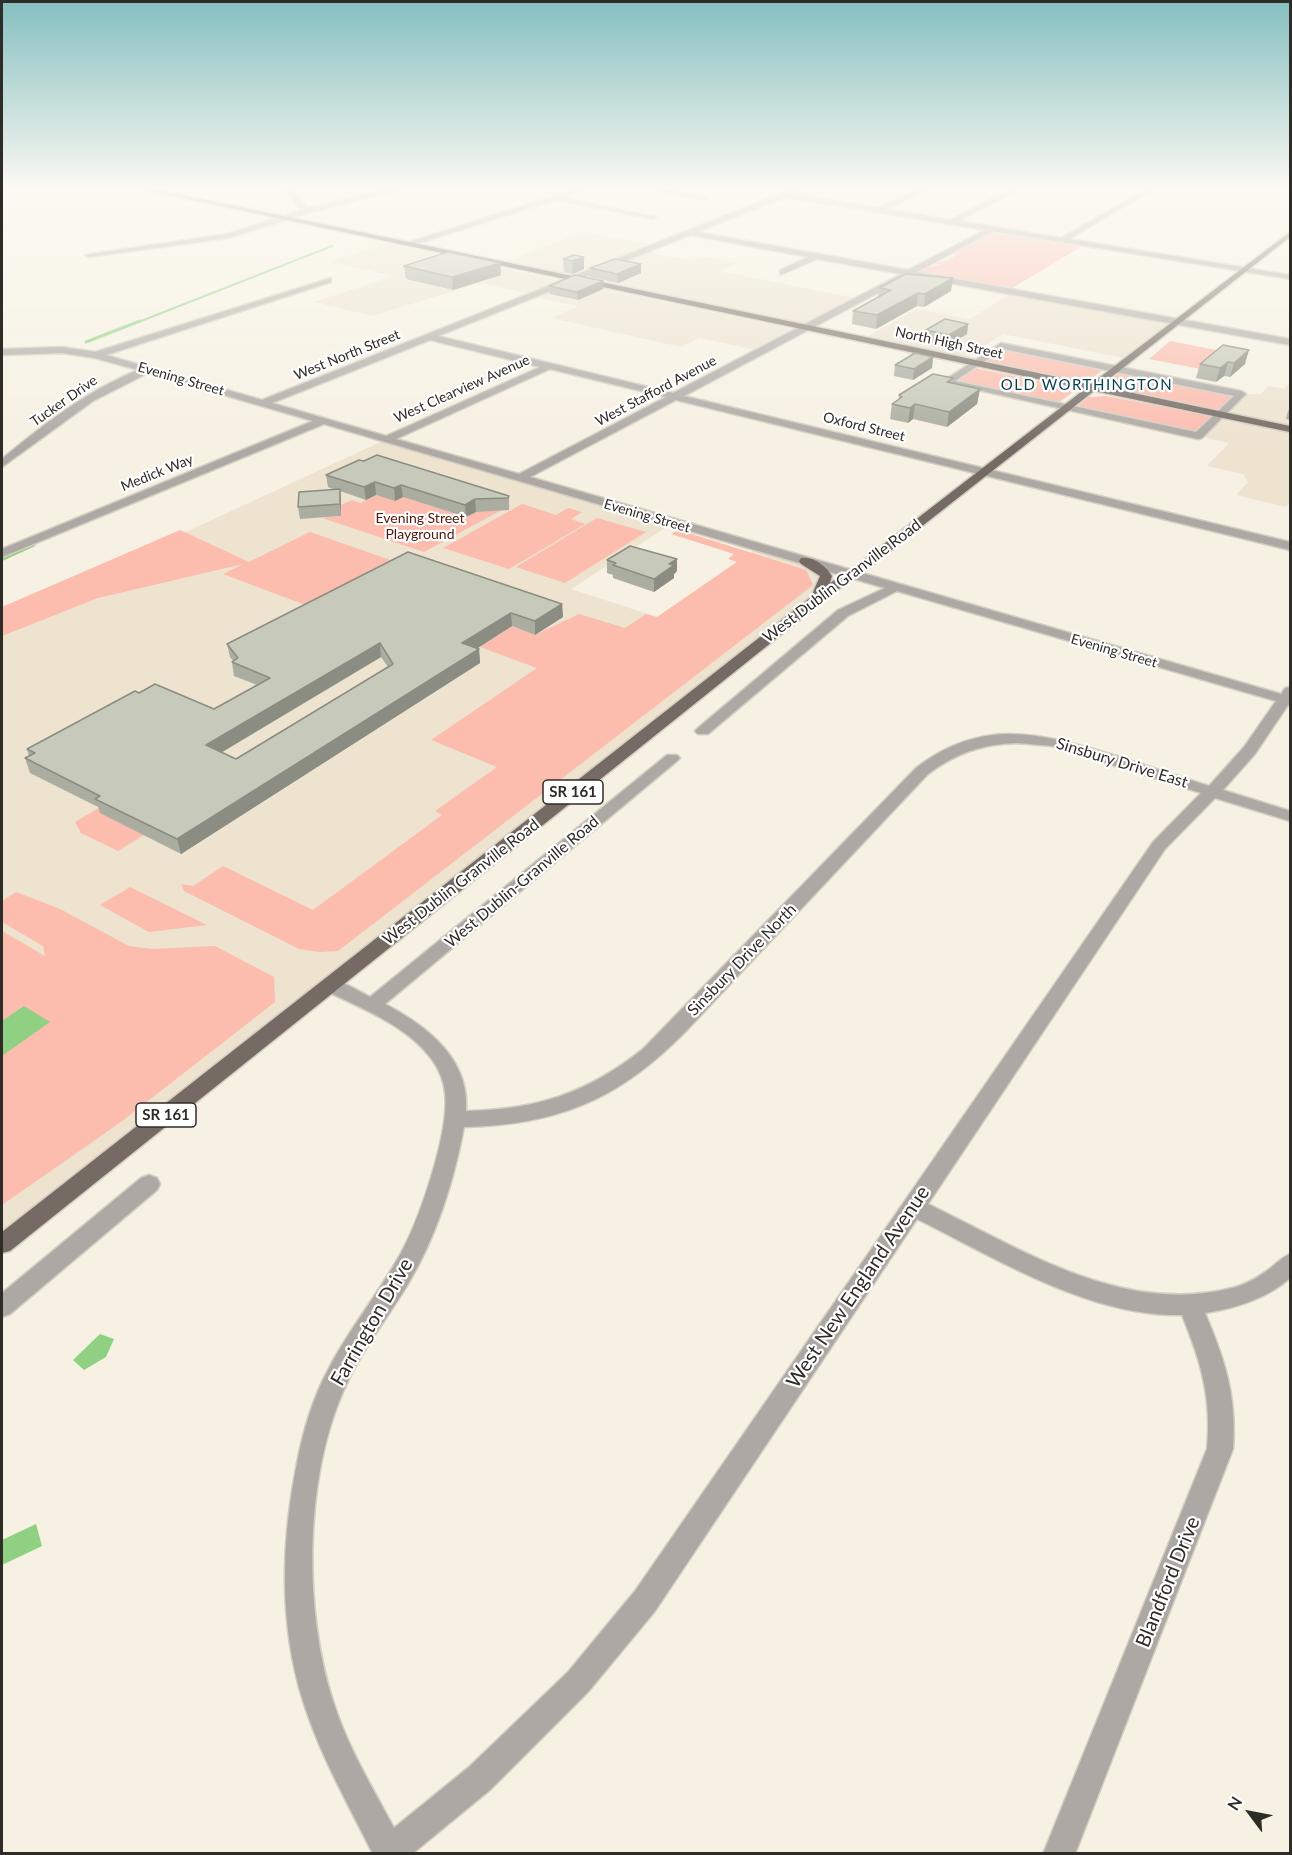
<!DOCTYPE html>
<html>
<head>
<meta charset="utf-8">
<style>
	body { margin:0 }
	#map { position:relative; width:1292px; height:1855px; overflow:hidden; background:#f7f1e3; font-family:Lato,sans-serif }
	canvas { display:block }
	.frame { position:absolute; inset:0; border:3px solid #2e2c27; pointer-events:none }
	.north { position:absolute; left:1220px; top:1783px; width:60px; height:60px; -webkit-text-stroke:4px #fff; paint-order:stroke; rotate:302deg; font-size:16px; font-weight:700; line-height:24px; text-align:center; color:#2e2c27 }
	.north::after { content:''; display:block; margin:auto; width:21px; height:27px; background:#2e2c27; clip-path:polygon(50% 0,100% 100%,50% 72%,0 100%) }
</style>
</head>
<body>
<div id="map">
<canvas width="1292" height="1855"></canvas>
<div class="frame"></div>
<div class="north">N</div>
</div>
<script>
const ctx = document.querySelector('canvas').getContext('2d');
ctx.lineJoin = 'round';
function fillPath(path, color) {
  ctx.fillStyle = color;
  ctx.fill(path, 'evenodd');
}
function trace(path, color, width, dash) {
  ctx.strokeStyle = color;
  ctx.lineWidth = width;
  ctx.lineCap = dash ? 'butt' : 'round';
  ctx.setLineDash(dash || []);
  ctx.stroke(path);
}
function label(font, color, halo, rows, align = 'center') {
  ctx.font = font + ' Lato,sans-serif';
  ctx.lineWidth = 4.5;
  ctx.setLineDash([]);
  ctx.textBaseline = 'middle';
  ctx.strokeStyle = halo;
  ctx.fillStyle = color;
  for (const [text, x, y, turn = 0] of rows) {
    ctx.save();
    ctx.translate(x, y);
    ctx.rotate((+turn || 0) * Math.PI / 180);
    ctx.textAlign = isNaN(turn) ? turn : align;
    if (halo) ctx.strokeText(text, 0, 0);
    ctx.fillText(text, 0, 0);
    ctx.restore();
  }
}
fillPath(new Path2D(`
	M583,232L654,245L574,276L504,262Z
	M386,243L556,280L560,281L531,294L480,283L372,316L314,302L393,276L330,262Z
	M647,252L693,261L703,257L737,263L719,271L855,298L808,323L800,324L585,278Z
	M572,283L788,328L791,331L756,350L700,338L681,347L551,318L578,306L535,297Z
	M1013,292L1176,322L1128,359L1003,334L966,358L866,337L917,309L970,319Z
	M1290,383V502L1286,507L1236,495L1248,482L1243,474L1207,466L1229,443L1198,436L1241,394H1261L1269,386L1284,389Z
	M387,439L673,523L571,589L657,617L757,548L823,571L817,599L2,1245V617Z`), '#ede3cf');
fillPath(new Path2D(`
	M994,231L1084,245L1009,290L990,286V284L917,272C924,267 932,268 939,264L933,263L945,261L957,255L951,254Z
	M1170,341L1227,352L1206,370L1149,359Z
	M1003,349L1101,368L1103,370L1092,378L1075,380L983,361Z
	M975,368L1062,386L1072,393L1058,403L956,381Z
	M1120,372L1227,394L1231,398L1217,410L1121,390L1111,387L1108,382Z
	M1106,396L1208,415L1211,417L1194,432L1076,407L1089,397Z
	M377,495L395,501L403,497L466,517L490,506L511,505L424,552L322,518L341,516V505L352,500L360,503Z
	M522,504L556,515L568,508L582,512L571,519L585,524L509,569L443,548Z
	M597,518L646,532L565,583L516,567Z
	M180,530L249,562L310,532L393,561L308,606L223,574L243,564L98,598L2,636V607Z
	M679,530L806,570L813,585L338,951L320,952L299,949L184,891L181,884L193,886L223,866L313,910L442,815L435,811L497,767L431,740L537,668L480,647L512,626L535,635L579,614L625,628L646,614L657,617L737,562L728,559L734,554L671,534Z
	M107,803L144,835L118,851L81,833L75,822Z
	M130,887L207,925L149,932L100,905Z
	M16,892L60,909L129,946L152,949L215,946L274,977L275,1002L121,1122L2,1205V931L45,956L43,946L2,922V901Z`), '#fcbcae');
fillPath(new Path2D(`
	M24,1006L50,1022L2,1056V1021Z
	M100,1334L114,1339L106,1357L84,1370L73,1360Z
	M36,1524L42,1546L2,1565V1540Z`), '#90d083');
trace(new Path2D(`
	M136,323L332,246`), '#90d083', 2);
trace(new Path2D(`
	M86,342L140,321`), '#90d083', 3);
trace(new Path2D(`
	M2,559L33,545`), '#90d083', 4);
const minor = new Path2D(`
	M284,189H291L308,208L389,189H401L308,213L228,238L89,257L85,255L227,234L301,210Z
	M576,189H587L561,198L657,217L653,219L555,200L410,246L403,244Z
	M650,189H666L708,198L705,200Z
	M792,189H802L792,194L877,208L920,189H929L886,209L950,220L1011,189H1020L959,221L1061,238L1146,189H1154L1069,239L1290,275V279L993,231L917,272L1290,339V345L910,276L684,396L1290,542V550L676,400L530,477L1281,694L1285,688L1290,687V705H1288L1255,754L1223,790L1290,811V821L1215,798L1165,849L928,1204C1021,1249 1123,1316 1232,1288C1245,1285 1257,1278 1268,1270C1276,1264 1281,1258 1290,1254V1278C1266,1299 1236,1308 1205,1313C1225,1360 1237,1397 1233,1449L1075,1854H1043L1207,1449C1212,1398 1201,1362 1182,1315C1090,1317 998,1259 917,1219L655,1611L588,1692L491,1789L412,1854H373C348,1804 320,1755 303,1701C279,1624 281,1542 297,1463C303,1431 313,1398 328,1370C349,1329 379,1293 401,1253C420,1219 450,1130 445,1093C444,1081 439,1070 433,1061C408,1025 360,1008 322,989L320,985L322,981C337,976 356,990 370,997L667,755H677L680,758L677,761L385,1004C427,1026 470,1059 466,1111C536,1110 588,1093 643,1049L916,768C983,717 1040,733 1113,755C1145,765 1177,776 1209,786L1244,747L1276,701L897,591L848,616L708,734H698L695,731L698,728L838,610L885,588L324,424L2,557V549L313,421L148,373L93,401L2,467V459C44,424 87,391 138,370L95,358L62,353L2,355V349L62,347L95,352L331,278V282L106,355L262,400ZM785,197L985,230L908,270L697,232ZM690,235L808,257L780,270V274H783L817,259L901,274L673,393L438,336ZM430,340L540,367L386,436L272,403ZM550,369L666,397L519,474L396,439ZM1018,743L1052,746L1201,793L1153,842L635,1591L568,1672L469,1767L394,1828C372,1787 347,1746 333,1701C302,1605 304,1464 352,1373C368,1342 390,1314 408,1284C436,1237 454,1181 464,1127C560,1125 621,1098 687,1030L928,774C956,753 982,744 1018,743Z
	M1001,343L1241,391L1246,394L1202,438L1198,439L942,382ZM1003,349L1234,396L1196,432L955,381Z
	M149,1175L157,1178L160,1184L157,1190L10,1314L2,1317V1293L141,1178Z`);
const major = new Path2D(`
	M140,189H154L1091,384L1290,232V237L1100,386L1290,426V432L1094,391L856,578L837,590L10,1251L2,1253V1232L811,597L820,576L801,564L799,561L801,558C813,556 826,566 832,576L830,583L848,572L1085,389Z`);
trace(minor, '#d3cec1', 3);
trace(major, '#d3cec1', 3);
fillPath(minor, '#ada8a4');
fillPath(major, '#756b64');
fillPath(new Path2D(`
	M584,257V269L573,274L564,272L563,259Z
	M500,263L501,275L453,290L406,279L404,266Z
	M590,268L641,273L618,283L590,277Z
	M603,281V289L578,300L550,294L549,286Z
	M879,288L951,291L924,307L917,306L876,329L852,324L853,311L878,297Z
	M968,324L967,334L948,345L924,341L926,330Z
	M1223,345L1245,364L1230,377L1224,376L1216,382L1196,378L1200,364Z
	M933,357L932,368L913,380L894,376L895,365Z
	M953,383L980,389L977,404L947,427L913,419L908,423L890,419L892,404L899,399V395Z
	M1290,409V420L1286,419L1288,411Z
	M326,475L509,496V510L476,512L466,517L403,497L395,501L376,495L366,500L340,491L341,501V516L300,519L298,507L335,490L328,487Z
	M677,559V571L674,574V578L654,592L613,578V575L607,573V560Z
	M562,604L563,617L535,635L512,626L477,648L479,649L480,663L181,854L100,813L98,807L30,773L25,758L29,756L27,749L139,693L214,709L257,685L234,676L232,662L233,661L230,657L227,644ZM381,657L388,667L236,759L221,752Z`), '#abada1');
fillPath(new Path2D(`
	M584,257V269L573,274L572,261Z
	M500,263L501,275L453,290L452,277Z
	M641,264V273L618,283L617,274Z
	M953,278L951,291L924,307L925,294Z
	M603,281V289L578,300L577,292Z
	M918,293L917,306L876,329L877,315Z
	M968,324L967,334L948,345L949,335Z
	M1249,350L1245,364L1230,377L1234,363Z
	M933,357L932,368L913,380L914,369Z
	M1228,362L1224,376L1216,382L1220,368Z
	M980,389L977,404L947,427L949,412Z
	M915,404L913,419L908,423L910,408Z
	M375,482L376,495L366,500L364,487Z
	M401,485L403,497L395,501L394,488Z
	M340,489L341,501V516L340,504Z
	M475,499L476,512L466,517L465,505Z
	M677,559V571L674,574V578L654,592V579L669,564Z
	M562,604L563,617L535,635V621Z
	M511,613L512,626L464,657L462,643Z
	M380,643L381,657L209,760L206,745Z
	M479,649L480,663L181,854L177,839Z`), '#8b8d83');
const building = new Path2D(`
	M448,252L500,263L452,277L404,266Z
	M574,255L584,257L572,261L563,259Z
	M615,259L641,264L617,274L590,268Z
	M906,274L953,278L925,294L918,293L877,315L853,311L891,290L879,288Z
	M575,275L603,281L577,292L549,286Z
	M945,319L968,324L949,335L926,330Z
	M1223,345L1249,350L1234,363L1228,362L1220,368L1200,364Z
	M915,353L933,357L914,369L895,365Z
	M933,374L953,378L947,382L980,389L949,412L915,404L910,408L892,404L902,397L899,395Z
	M377,455L509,496L508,498L475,499L465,505L401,485L394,488L375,482L364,487L326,475L359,460L364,461Z
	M340,489V504L298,507L299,492Z
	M630,546L677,559L669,564L674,565L654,579L613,565L616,563L607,560Z
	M408,552L562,604L535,621L511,613L462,643L479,649L177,839L95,799L100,796L25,758L35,753L27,749L135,691L139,693L155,684L214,709L270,678L232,662L238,658L227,644ZM380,643L393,664L236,759L206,745Z`);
fillPath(building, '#c7c9bb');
trace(building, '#8b8d83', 1.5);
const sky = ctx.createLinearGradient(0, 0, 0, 449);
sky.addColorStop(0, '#85bfc0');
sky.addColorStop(0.42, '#fbf9f2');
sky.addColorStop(1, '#fbf9f200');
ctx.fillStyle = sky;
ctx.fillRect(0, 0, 1292, 449);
label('14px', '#2e2c27', '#fff', [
	["North High Street",949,343,12],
	["West North Street",347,355,-22],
	["Evening Street",181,379,16],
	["West Clearview Avenue",462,389,-24],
	["West Stafford Avenue",656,391,-28],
	["Tucker Drive",64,401,-35],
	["Oxford Street",864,427,14],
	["Medick Way",157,473,-22],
	["Evening Street",647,516,16],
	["Evening Street",1114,651,16]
]);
label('14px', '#53170b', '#fff', [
	["Evening Street",420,518],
	["Playground",420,534]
]);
ctx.letterSpacing = '1.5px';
label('15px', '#043e4d', '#fff', [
	["OLD WORTHINGTON",1087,385]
]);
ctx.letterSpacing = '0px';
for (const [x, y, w] of [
	[573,792,60],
	[166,1115,60]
]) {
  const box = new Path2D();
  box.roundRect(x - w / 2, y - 12, w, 24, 4.5);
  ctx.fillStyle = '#fff';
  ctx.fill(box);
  trace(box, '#2e2c27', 1.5);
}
label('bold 15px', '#2e2c27', null, [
	["SR 161",573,792],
	["SR 161",166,1115]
]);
label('16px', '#2e2c27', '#fff', [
	["West Dublin Granville Road",842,581,-37],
	["Sinsbury Drive East",1122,763,17],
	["West Dublin Granville Road",461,882,-38],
	["West Dublin-Granville Road",522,882,-40],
	["Sinsbury Drive North",742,960,-46]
]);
label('20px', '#2e2c27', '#fff', [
	["West New England Avenue",858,1287,-56],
	["Farrington Drive",372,1322,-60],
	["Blandford Drive",1168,1582,-68]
]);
</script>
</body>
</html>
